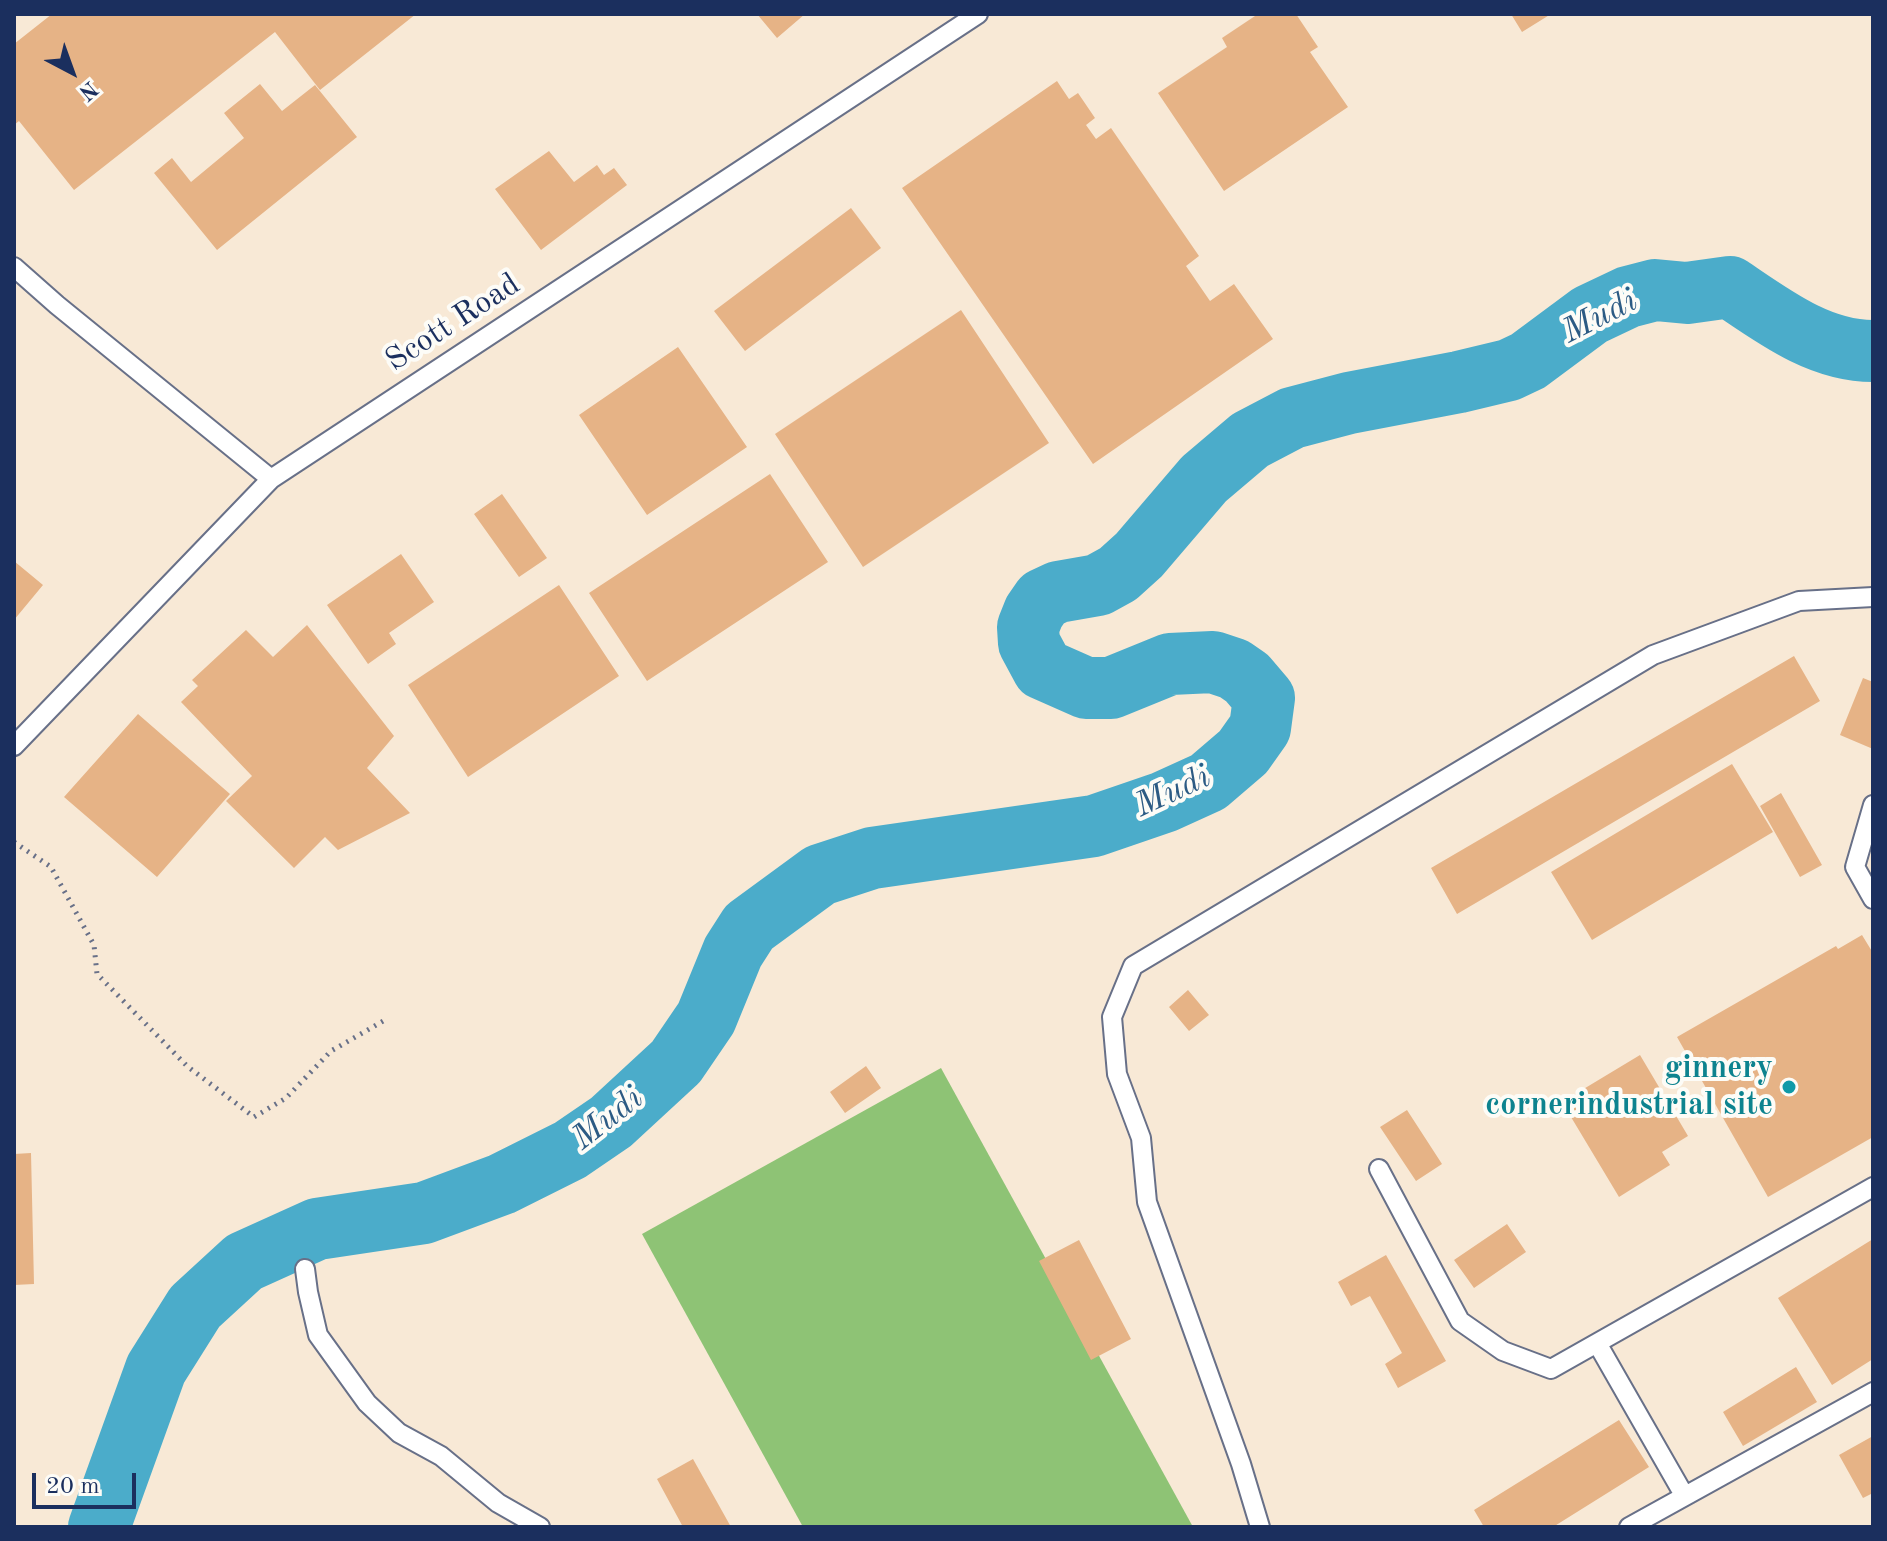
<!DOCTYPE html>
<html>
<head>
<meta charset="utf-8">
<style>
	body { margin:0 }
	#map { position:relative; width:1887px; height:1541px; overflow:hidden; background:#f8e9d6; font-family:"Old Standard TT",serif }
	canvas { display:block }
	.frame { position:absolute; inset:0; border:16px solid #1b2f5e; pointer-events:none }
	.north { position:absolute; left:32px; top:32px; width:80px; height:80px; -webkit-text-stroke:6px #fdfcf7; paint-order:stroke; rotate:139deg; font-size:22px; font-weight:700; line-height:32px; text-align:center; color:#1b2f5e }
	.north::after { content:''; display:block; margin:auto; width:28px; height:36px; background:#1b2f5e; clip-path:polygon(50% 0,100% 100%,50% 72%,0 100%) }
	.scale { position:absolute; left:32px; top:1473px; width:104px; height:36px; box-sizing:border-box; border:4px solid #1b2f5e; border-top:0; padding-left:10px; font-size:24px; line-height:28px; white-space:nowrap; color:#1b2f5e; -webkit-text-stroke:6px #fdfcf7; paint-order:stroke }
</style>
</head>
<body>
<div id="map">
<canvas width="1887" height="1541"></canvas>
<div class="frame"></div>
<div class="north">N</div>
<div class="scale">20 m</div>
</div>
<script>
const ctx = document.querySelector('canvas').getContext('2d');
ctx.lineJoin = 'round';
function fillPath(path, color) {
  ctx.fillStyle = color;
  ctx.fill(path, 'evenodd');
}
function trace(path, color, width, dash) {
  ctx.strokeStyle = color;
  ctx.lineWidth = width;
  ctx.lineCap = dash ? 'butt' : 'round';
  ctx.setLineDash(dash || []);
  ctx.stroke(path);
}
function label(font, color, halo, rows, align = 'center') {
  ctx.font = font + ' "Old Standard TT",serif';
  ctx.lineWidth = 8;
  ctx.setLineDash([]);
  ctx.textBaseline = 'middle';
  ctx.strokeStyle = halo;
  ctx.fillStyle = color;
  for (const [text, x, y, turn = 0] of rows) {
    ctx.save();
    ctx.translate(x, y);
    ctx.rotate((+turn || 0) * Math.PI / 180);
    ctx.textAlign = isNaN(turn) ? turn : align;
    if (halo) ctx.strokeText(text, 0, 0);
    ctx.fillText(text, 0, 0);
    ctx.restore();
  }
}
fillPath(new Path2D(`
	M941,1068L1193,1527H803L642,1234Z`), '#8ec375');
trace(new Path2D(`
	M99,1527L156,1369L195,1307L244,1262L317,1229L424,1213L502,1184L570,1150L611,1122L676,1062L706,1018L733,952L749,927L820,875L872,858L1094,826L1164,802L1208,782L1243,752L1260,728L1264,698L1247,678L1234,669L1213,662L1170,664L1111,688H1086L1043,669L1029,643L1028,627L1034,612L1043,599L1058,592L1098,585L1118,574L1139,555L1204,479L1250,440L1292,418L1349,403L1459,382L1509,370L1528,361L1590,315L1628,297L1655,290L1687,293L1730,287C1773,316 1819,351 1873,351`), '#4bacca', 62);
fillPath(new Path2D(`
	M52,14H416L320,90L275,32L74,190L19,121L14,125V44Z
	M757,14H805L777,38Z
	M1258,14H1296L1318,47L1310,52L1348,107L1224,191L1158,93L1227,47L1222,38Z
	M1511,14H1551L1522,32Z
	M1057,81L1069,99L1078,93L1095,118L1086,125L1096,139L1111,128L1199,256L1186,266L1210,301L1234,284L1273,339L1093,464L902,188Z
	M260,84L282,111L315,85L357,137L217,250L154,173L172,158L191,182L244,138L224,113Z
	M549,151L574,182L597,165L604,175L614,168L627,185L541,250L495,189Z
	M851,208L881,248L745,351L714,311Z
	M961,310L1049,443L863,567L775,434Z
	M678,347L747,447L647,515L579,415Z
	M770,474L828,562L647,681L589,593Z
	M502,494L547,558L519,577L474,514Z
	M401,554L434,602L389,633L396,644L368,664L327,605Z
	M14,561L43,585L14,620Z
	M559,585L619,676L468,777L408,685Z
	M307,625L394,736L367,768L410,813L338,850L325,837L294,868L226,801L252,776L181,702L198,686L192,680L246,630L273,657Z
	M1794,656L1820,701L1457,914L1431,868Z
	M1863,678L1873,682V749L1840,735Z
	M138,714L230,794L157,877L64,797Z
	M1732,764L1773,832L1592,940L1551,872Z
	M1781,793L1822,865L1800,877L1760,806Z
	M1862,935L1873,953V1137L1768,1197L1677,1037L1836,946L1838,949Z
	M1188,990L1209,1015L1189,1031L1169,1007Z
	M1640,1055L1688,1136L1662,1152L1670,1165L1619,1197L1562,1102Z
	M866,1066L881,1088L845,1113L830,1092Z
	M1407,1110L1442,1164L1416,1181L1380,1127Z
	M31,1153L34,1284L14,1285V1154Z
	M1507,1224L1526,1252L1474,1288L1454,1260Z
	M1873,1239V1359L1832,1385L1778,1298Z
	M1079,1240L1131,1339L1091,1360L1039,1261Z
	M1386,1255L1446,1361L1398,1388L1385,1364L1402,1353L1370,1296L1351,1306L1338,1282Z
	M1796,1367L1817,1402L1743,1446L1723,1412Z
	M1619,1420L1649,1467L1553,1527H1484L1474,1510Z
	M1873,1436V1493L1863,1498L1839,1455Z
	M693,1459L731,1527H683L657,1479Z`), '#e6b386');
const lane = new Path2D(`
	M14,267L57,305L271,479
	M14,746L271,479L978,14
	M1873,805L1855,867L1873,899
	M1379,1169L1460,1321L1503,1351L1551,1369L1873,1187
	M305,1269L308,1292L318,1335L367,1403L399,1433L441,1456L498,1503L540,1527
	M1597,1343L1684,1495
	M1260,1527L1241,1464L1147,1202L1141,1138L1117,1074L1112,1017L1133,966L1653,655L1799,601L1873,597
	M1629,1527L1873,1392`);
trace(lane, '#687088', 22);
trace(new Path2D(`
	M14,842L51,867L94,945L97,974L187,1066L254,1117L286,1098L331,1051L385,1020`), '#687088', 5, [2, 6]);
trace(lane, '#fff', 18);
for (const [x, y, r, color] of [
	[1789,1087,8,"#0f9aa8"]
]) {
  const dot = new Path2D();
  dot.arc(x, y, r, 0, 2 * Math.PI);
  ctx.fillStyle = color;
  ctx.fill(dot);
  trace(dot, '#fdfcf7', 3);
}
label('32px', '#1b2f5e', '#fdfcf7', [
	["Scott Road",453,323,-33]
]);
label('bold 32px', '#0d838f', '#fdfcf7', [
	["ginnery",1773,1069],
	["cornerindustrial site",1773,1106]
], 'right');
label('italic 34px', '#2c5b84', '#fdfcf7', [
	["Mudi",1600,317,-27],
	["Mudi",1173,792,-25],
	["Mudi",608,1119,-38]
]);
</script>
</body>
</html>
